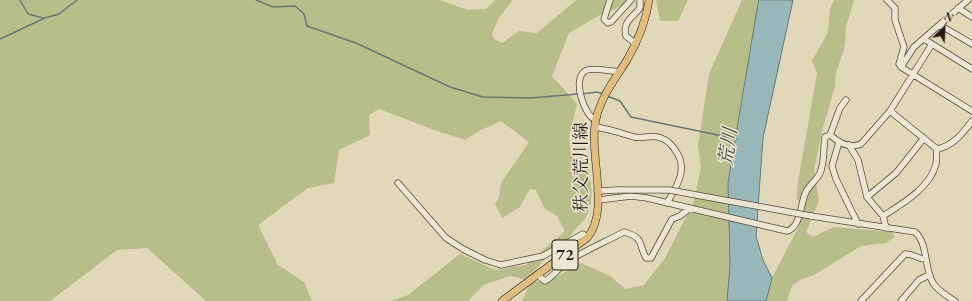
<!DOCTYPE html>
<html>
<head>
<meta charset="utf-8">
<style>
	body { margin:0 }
	#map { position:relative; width:972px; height:301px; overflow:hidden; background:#e1d8ba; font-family:"EB Garamond",serif }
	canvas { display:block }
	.north { position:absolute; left:924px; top:8px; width:40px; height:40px; -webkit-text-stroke:3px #ece6d2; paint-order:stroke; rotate:24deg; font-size:11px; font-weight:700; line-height:16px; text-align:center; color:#251a12 }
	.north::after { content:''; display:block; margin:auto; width:14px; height:18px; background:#251a12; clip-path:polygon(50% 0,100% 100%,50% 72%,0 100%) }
</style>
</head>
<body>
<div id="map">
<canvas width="972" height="301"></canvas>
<div class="north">N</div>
</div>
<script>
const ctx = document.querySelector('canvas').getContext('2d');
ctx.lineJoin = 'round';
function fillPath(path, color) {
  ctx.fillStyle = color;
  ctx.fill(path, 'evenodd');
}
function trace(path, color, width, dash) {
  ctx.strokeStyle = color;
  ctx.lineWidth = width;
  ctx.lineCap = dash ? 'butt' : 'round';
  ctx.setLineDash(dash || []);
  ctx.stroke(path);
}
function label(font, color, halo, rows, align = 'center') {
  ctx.font = font + ' "EB Garamond","Noto Serif JP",serif';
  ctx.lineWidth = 3;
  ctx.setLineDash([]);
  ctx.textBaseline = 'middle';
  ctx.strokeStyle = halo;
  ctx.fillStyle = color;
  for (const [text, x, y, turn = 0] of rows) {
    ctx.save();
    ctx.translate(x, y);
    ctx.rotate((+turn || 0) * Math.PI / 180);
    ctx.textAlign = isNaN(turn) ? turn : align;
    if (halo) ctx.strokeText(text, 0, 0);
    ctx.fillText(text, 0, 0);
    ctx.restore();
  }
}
fillPath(new Path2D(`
	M0,0H440L468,10L486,9L495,0H513L498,19L492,34L494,39L502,43L519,31L537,33L576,0H630L616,9L600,15L569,33L552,76L577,104L569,138L571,156L589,165C590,181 595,201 587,215C581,226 574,227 568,241L557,245L534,272L535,281L546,283L581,263L610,276L625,289L644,285L665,258L694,201L701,167L698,146L709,74L742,0H759L728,235L730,266L727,301H522L529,286L521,278L510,276L484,285L468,301H391L408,295L460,254L495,270L526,265L565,231L557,216L545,209L536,190L530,189L520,207L502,218L495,204L499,198L501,183L529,142L501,121L477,132L465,140L434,130L379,109L369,115L370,135L339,150L334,183L308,188L258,225L278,265L304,282L312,301H206L147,248L117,250L50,301H0Z
	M656,0H688L678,21H660Z
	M834,0H854L846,27L845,46L836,73L835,87L822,131L814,170L819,201L806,232L813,237L834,227L892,232L895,237L885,243L861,246L814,275L800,280L792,286L787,301H766L772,278L799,226L804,205L797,200V188L817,73L812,61L828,32L830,9Z`), '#b8bd8c');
const water = new Path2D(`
	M759,0H793L763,138L756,236L763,260L772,278L766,301H727L730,266L728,183Z`);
fillPath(water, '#98b8b9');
trace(water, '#6a7976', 1);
trace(new Path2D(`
	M20,0L28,14L43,18
	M256,0L273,7L295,6L304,14L307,26L356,43L450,87L483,97L530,98L578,94
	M0,39L45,18L59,14L77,0
	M582,94L597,92L603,94
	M607,96L620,101L631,117L737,139`), '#6a7976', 1.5);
const minor = new Path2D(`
	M610,0L604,19L608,23L611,22L631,0
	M887,0L895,8V20L904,47L899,64L901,67
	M968,0L914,47L901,67L972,111
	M958,8L972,17
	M940,25L972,44
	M924,39L972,69
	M636,44L626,36C622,22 633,17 640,8V0
	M890,111L937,149C953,146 963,133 972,121
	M596,120C584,116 572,79 585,71C590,67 612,71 619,72
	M596,127C609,129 621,133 634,137C643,139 653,134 661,138C667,140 672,145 675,150C689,168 677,186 667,203
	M830,135L840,108L846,100
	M839,142L832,166L836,179L858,224
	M849,145L858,160L867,197L883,216L886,228
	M398,183L446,238L463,249L485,260L501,265L543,256L583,234L587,238
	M597,191L617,190
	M867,197L896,173L924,138
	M599,200L631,196L647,198L787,231C800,228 801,204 805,194C808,186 816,181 820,173C825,162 823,149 825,137L830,135C838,142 850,149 861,144L890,111L932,44
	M811,216L915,232C928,243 924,268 933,283C938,291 947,296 955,301
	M883,216C902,204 930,188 936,164C937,160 936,154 937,149
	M537,275L545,281C552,278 560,266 568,261C586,250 605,242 624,232C645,238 638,244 646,258H651L672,219L680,216L690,208
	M861,301L905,254C913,253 917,259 925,259
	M901,301L919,280L929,275`);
const major = new Path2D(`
	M502,301L587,238C611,210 588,154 596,119C601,97 615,79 627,60C638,41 646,22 649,0`);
trace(minor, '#544a3c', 7);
trace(major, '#251a12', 8);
trace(minor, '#ece6d2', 5.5);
trace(major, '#e0bc7d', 7);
const minorBridge = new Path2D(`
	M617,190H669L811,216`);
trace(minorBridge, '#544a3c', 7, []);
trace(minorBridge, '#ece6d2', 5.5);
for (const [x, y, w] of [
	[565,255,26]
]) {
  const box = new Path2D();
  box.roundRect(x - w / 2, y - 15, w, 30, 3);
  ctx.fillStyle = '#ece6d2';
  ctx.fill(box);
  trace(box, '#251a12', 1);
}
label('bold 17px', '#251a12', null, [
	["72",565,255]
]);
label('18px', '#251a12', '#ece6d2', [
	["秩父荒川線",582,167,-90]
]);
label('italic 19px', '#484944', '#ece6d2', [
	["荒川",729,147,-82]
]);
</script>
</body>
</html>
